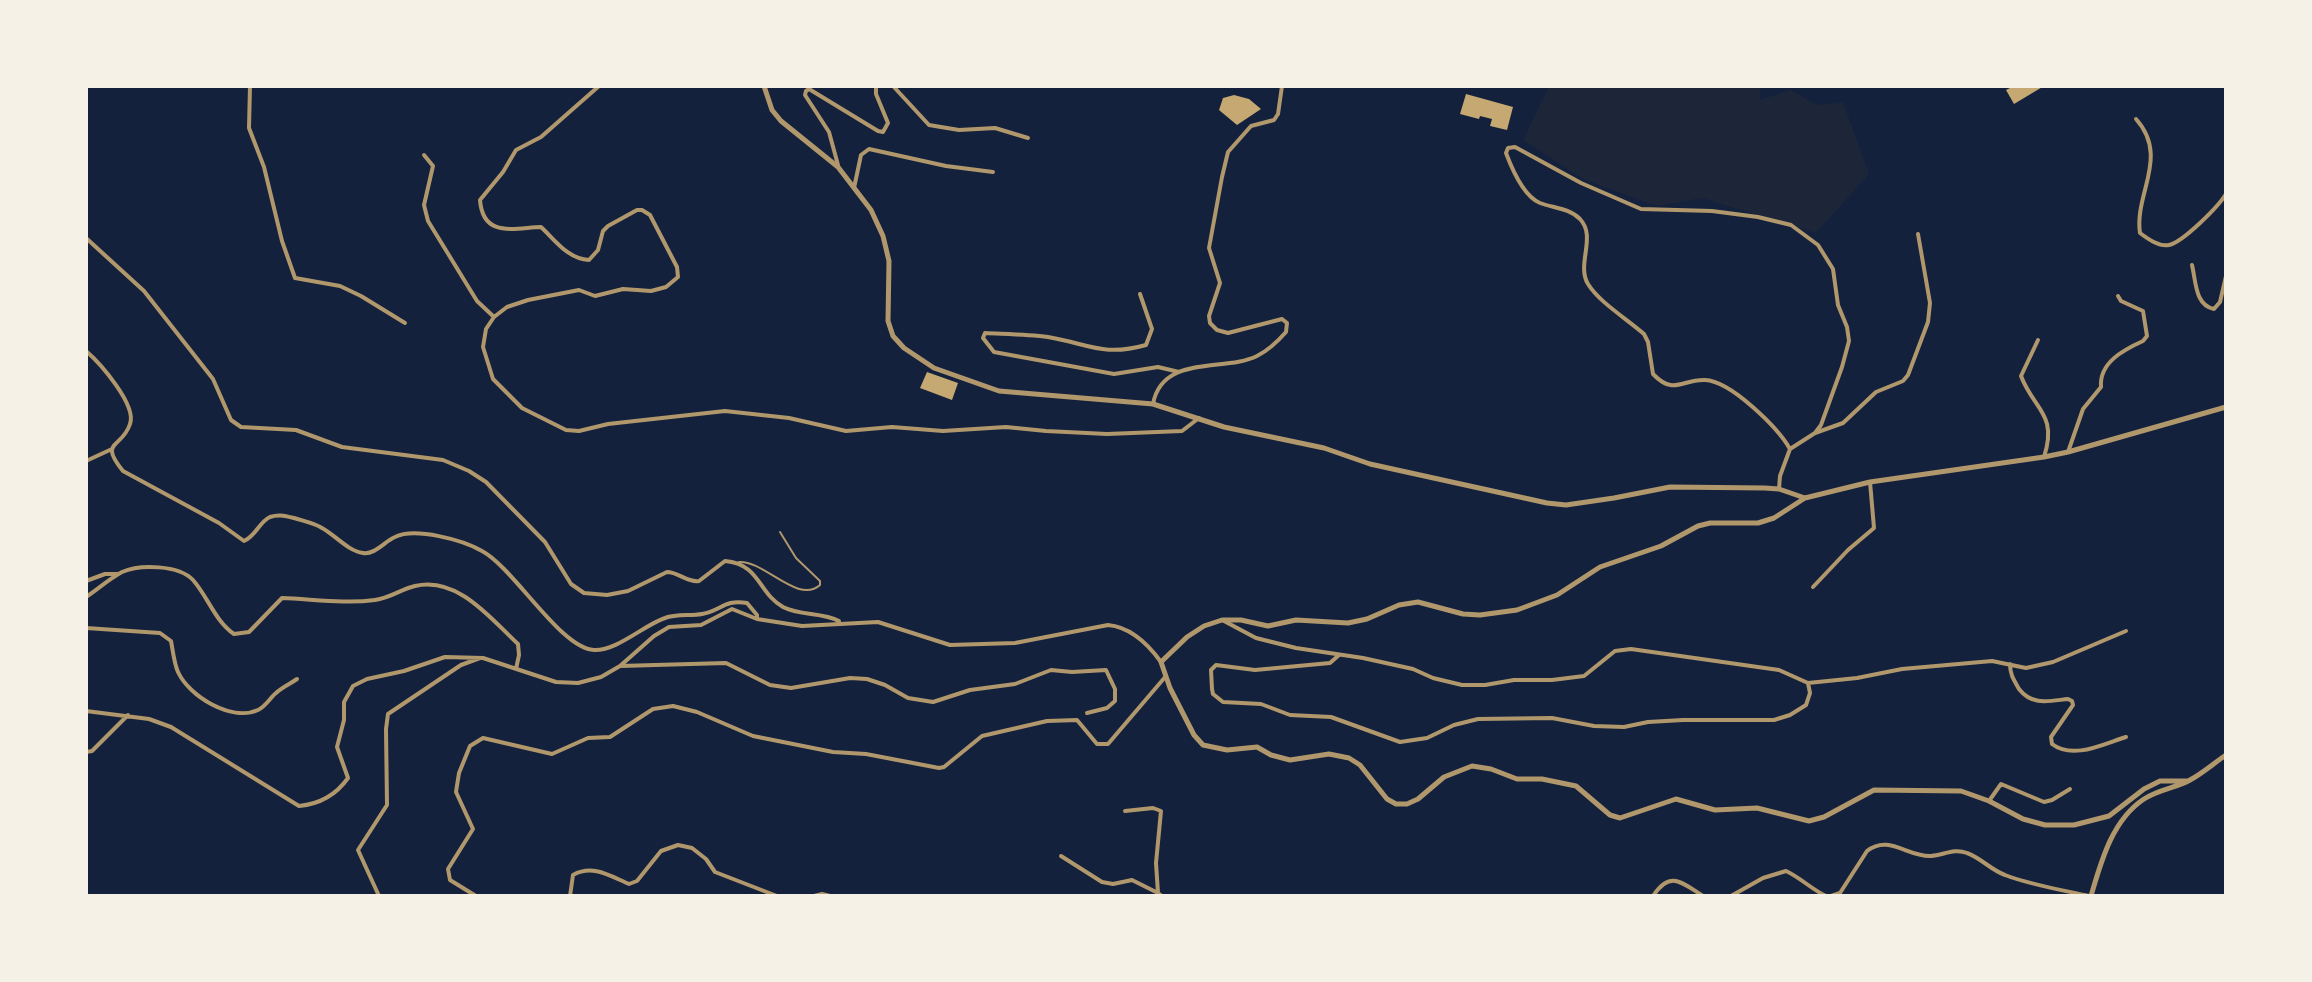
<!DOCTYPE html>
<html>
<head>
<meta charset="utf-8">
<style>
	body { margin:0 }
	#map { position:relative; width:2312px; height:982px; overflow:hidden; background:#14213d; font-family:Mulish,sans-serif }
	canvas { display:block }
	.frame { position:absolute; inset:0; border:88px solid #f6f1e7; pointer-events:none }
</style>
</head>
<body>
<div id="map">
<canvas width="2312" height="982"></canvas>
<div class="frame"></div>
</div>
<script>
const ctx = document.querySelector('canvas').getContext('2d');
ctx.lineJoin = 'round';
function fillPath(path, color) {
  ctx.fillStyle = color;
  ctx.fill(path, 'evenodd');
}
function trace(path, color, width, dash) {
  ctx.strokeStyle = color;
  ctx.lineWidth = width;
  ctx.lineCap = dash ? 'butt' : 'round';
  ctx.setLineDash(dash || []);
  ctx.stroke(path);
}
fillPath(new Path2D(`
	M1549,86H1760V100L1791,90L1816,105L1843,102L1869,174L1816,233L1702,198L1657,206L1583,179L1523,140Z`), '#1d2539');
fillPath(new Path2D(`
	M2014,86H2044L2014,104L2006,90Z
	M1466,94L1513,107L1507,130L1490,126L1492,119L1480,116L1479,119L1460,114Z
	M1234,95L1249,99L1261,109L1237,125L1219,110L1223,98Z
	M927,372L958,383L952,400L920,388Z`), '#c6a872');
trace(new Path2D(`
	M739,562C764,560 798,605 820,585V581L796,558L780,532`), '#b1986c', 2);
trace(new Path2D(`
	M250,86L249,128L264,167L282,241L295,278L340,286L361,296L405,323
	M599,86L541,137L516,150L503,172L480,200C483,238 513,228 541,227C556,241 568,259 589,260L598,250L603,231L608,226L637,210H642L650,215L677,267L678,277L666,287L651,291L623,289L595,296L579,290L528,300L507,307L494,317L486,329L483,347L493,379L522,408L566,430L579,431L608,424L725,411L789,418L846,431L892,427L943,431L1006,427L1046,431L1107,434L1182,431L1199,418
	M893,86L929,125L959,130L995,128L1028,138
	M2136,119C2170,157 2134,194 2140,233C2148,239 2159,247 2169,245C2183,242 2218,207 2226,194
	M424,155L433,166L424,205L428,221L477,301L494,317
	M838,165L829,132L805,95L806,91L809,89L878,131L883,132L888,123L876,94V86
	M854,188L861,155L869,149L946,166L993,172
	M86,238L144,291L213,379L231,420L241,427L296,430L342,447L443,460L469,471L486,482L545,542L571,584L584,593L607,595L628,591L667,572C678,572 688,583 699,581L725,561C760,564 758,593 783,607C800,616 822,612 839,621
	M2192,265C2196,282 2195,305 2214,309L2220,302L2226,276
	M1140,294L1152,329L1146,345C1103,357 1089,344 1048,337C1028,334 1006,334 985,333L983,338L994,352L1114,374L1158,367L1179,372
	M2038,340L2021,376C2034,410 2058,414 2044,457
	M86,351C100,363 137,405 130,424C122,449 98,440 123,471L219,523L244,541C256,536 259,522 270,517C279,514 285,516 294,518C303,521 314,523 322,528C335,535 348,551 363,553C375,555 385,541 395,537C415,527 463,540 482,551C514,568 561,649 594,650C617,651 644,625 665,618C676,614 690,616 702,614C721,611 724,599 747,603L757,615V619
	M1153,404C1162,354 1225,372 1257,356C1267,351 1279,340 1286,332L1287,323L1282,319L1228,333L1217,330L1210,323L1209,316L1220,283L1209,248L1222,177L1228,152L1251,126L1274,120L1278,114L1282,86
	M1790,449C1778,428 1731,381 1705,380C1682,379 1674,396 1653,374L1648,342L1644,334C1627,319 1599,302 1588,284C1576,264 1597,237 1580,219C1569,208 1553,208 1540,203C1523,196 1512,169 1506,153L1508,148L1515,147L1581,183L1641,209L1712,211L1758,217L1791,225L1818,245L1833,269L1838,305L1847,327L1849,341L1842,367L1821,425L1815,433
	M2068,452L2083,409L2101,387C2099,363 2123,350 2143,341L2147,336L2143,311L2121,301L2118,296
	M86,461L112,449
	M1779,489L1780,476L1790,449L1815,433L1843,423L1876,392L1903,381L1908,375L1928,322L1930,303L1918,234
	M86,581L105,574H118
	M1813,587L1848,550L1874,528L1870,482
	M86,597C98,589 109,579 122,572C140,564 179,565 193,580C208,597 215,621 234,634L249,632L282,598C312,599 345,604 375,600C391,598 401,589 415,586C458,576 491,619 518,644L519,655L516,669
	M1224,621L1256,638L1296,648L1363,658L1413,669L1433,678L1462,685H1485L1514,680H1552L1584,676L1615,651L1631,649L1779,670L1808,683L1857,678L1902,669L1992,661L2026,668L2053,662L2126,631
	M86,628L160,633L171,641C173,651 174,663 178,672C189,696 231,722 258,710C265,707 270,698 276,693C282,687 290,684 297,679
	M1339,655L1330,663L1255,670L1216,665L1211,670L1212,689L1213,694L1223,702L1261,704L1290,715L1331,717L1400,742L1427,738L1454,725L1478,719L1552,718L1594,726L1624,727L1648,722L1683,720H1774L1790,715L1806,705L1810,693L1808,683
	M2010,664C2010,675 2014,680 2019,689C2032,706 2049,701 2068,699L2072,701L2073,705L2051,737L2052,744C2073,760 2103,744 2126,737
	M620,666L726,663L770,685L791,688L850,678L867,679L885,685L908,698L933,702L970,690L1015,684L1051,670L1072,672L1106,670L1115,689V701L1107,708L1087,713
	M86,711L149,719L171,727L299,806C320,804 336,795 348,778L337,747L344,720V702L353,686L367,679L404,671L445,657L483,658L556,682L578,683L601,677L620,666L654,636L669,627L701,625L732,609L757,619L802,626L878,622L950,645L1015,643L1108,625C1130,627 1148,644 1161,662
	M86,752L92,751L128,715
	M1989,801L2001,784L2044,802L2052,800L2070,789
	M1125,811L1153,808L1161,811L1156,863L1158,893L1162,896
	M1061,856L1102,882L1113,884L1132,880L1158,893
	M379,896L358,850L387,805L386,729L388,714L461,665L480,658
	M476,896L450,880L448,869L473,829L456,792L459,773L470,746L483,738L552,754L588,738L610,737L653,709L673,706L697,712L753,736L833,752L866,754L939,768L944,767L982,736L1047,721L1077,720L1097,744H1108L1166,676
	M570,896L573,875C593,864 610,876 629,884L637,881L661,851L678,845L692,848L706,859L715,872L777,896
	M814,896L822,894L830,896
	M1653,896C1670,870 1681,882 1703,896
	M1731,896L1763,878L1786,871C1801,878 1811,889 1826,896
	M1831,896L1840,893L1867,851C1889,834 1907,857 1931,856C1944,855 1954,848 1967,853C1981,858 1991,870 2005,875C2031,885 2062,890 2089,896`), '#b1986c', 4);
trace(new Path2D(`
	M764,86L772,110L781,121L838,167L871,210L883,236L889,261L888,321L893,336L904,348L934,368L999,391L1153,404L1224,427L1324,448L1370,464L1547,503L1566,505L1614,498L1670,487L1765,488L1779,489L1805,498L1870,482L2044,457L2068,452L2226,407
	M1805,498L1774,518L1758,523H1710L1698,526L1661,546L1600,567L1557,595L1517,610L1480,615L1463,614L1418,602L1399,605L1367,619L1348,623L1296,620L1268,626L1241,620H1222L1204,626L1187,637L1161,662L1170,688L1194,735L1203,745L1227,750L1257,747L1271,755L1290,760L1329,754L1349,758L1360,765L1387,799L1396,804H1407L1418,799L1444,777L1472,766L1491,769L1517,779H1542L1576,786L1610,815L1620,818L1676,799L1715,810L1757,808L1809,821L1824,817L1874,790L1961,791L1989,801L2023,819L2045,825H2074L2109,816L2144,789L2160,781H2188
	M2091,896C2101,862 2112,820 2144,799C2159,789 2176,788 2190,780C2203,773 2214,763 2226,755`), '#b1986c', 5);
</script>
</body>
</html>
